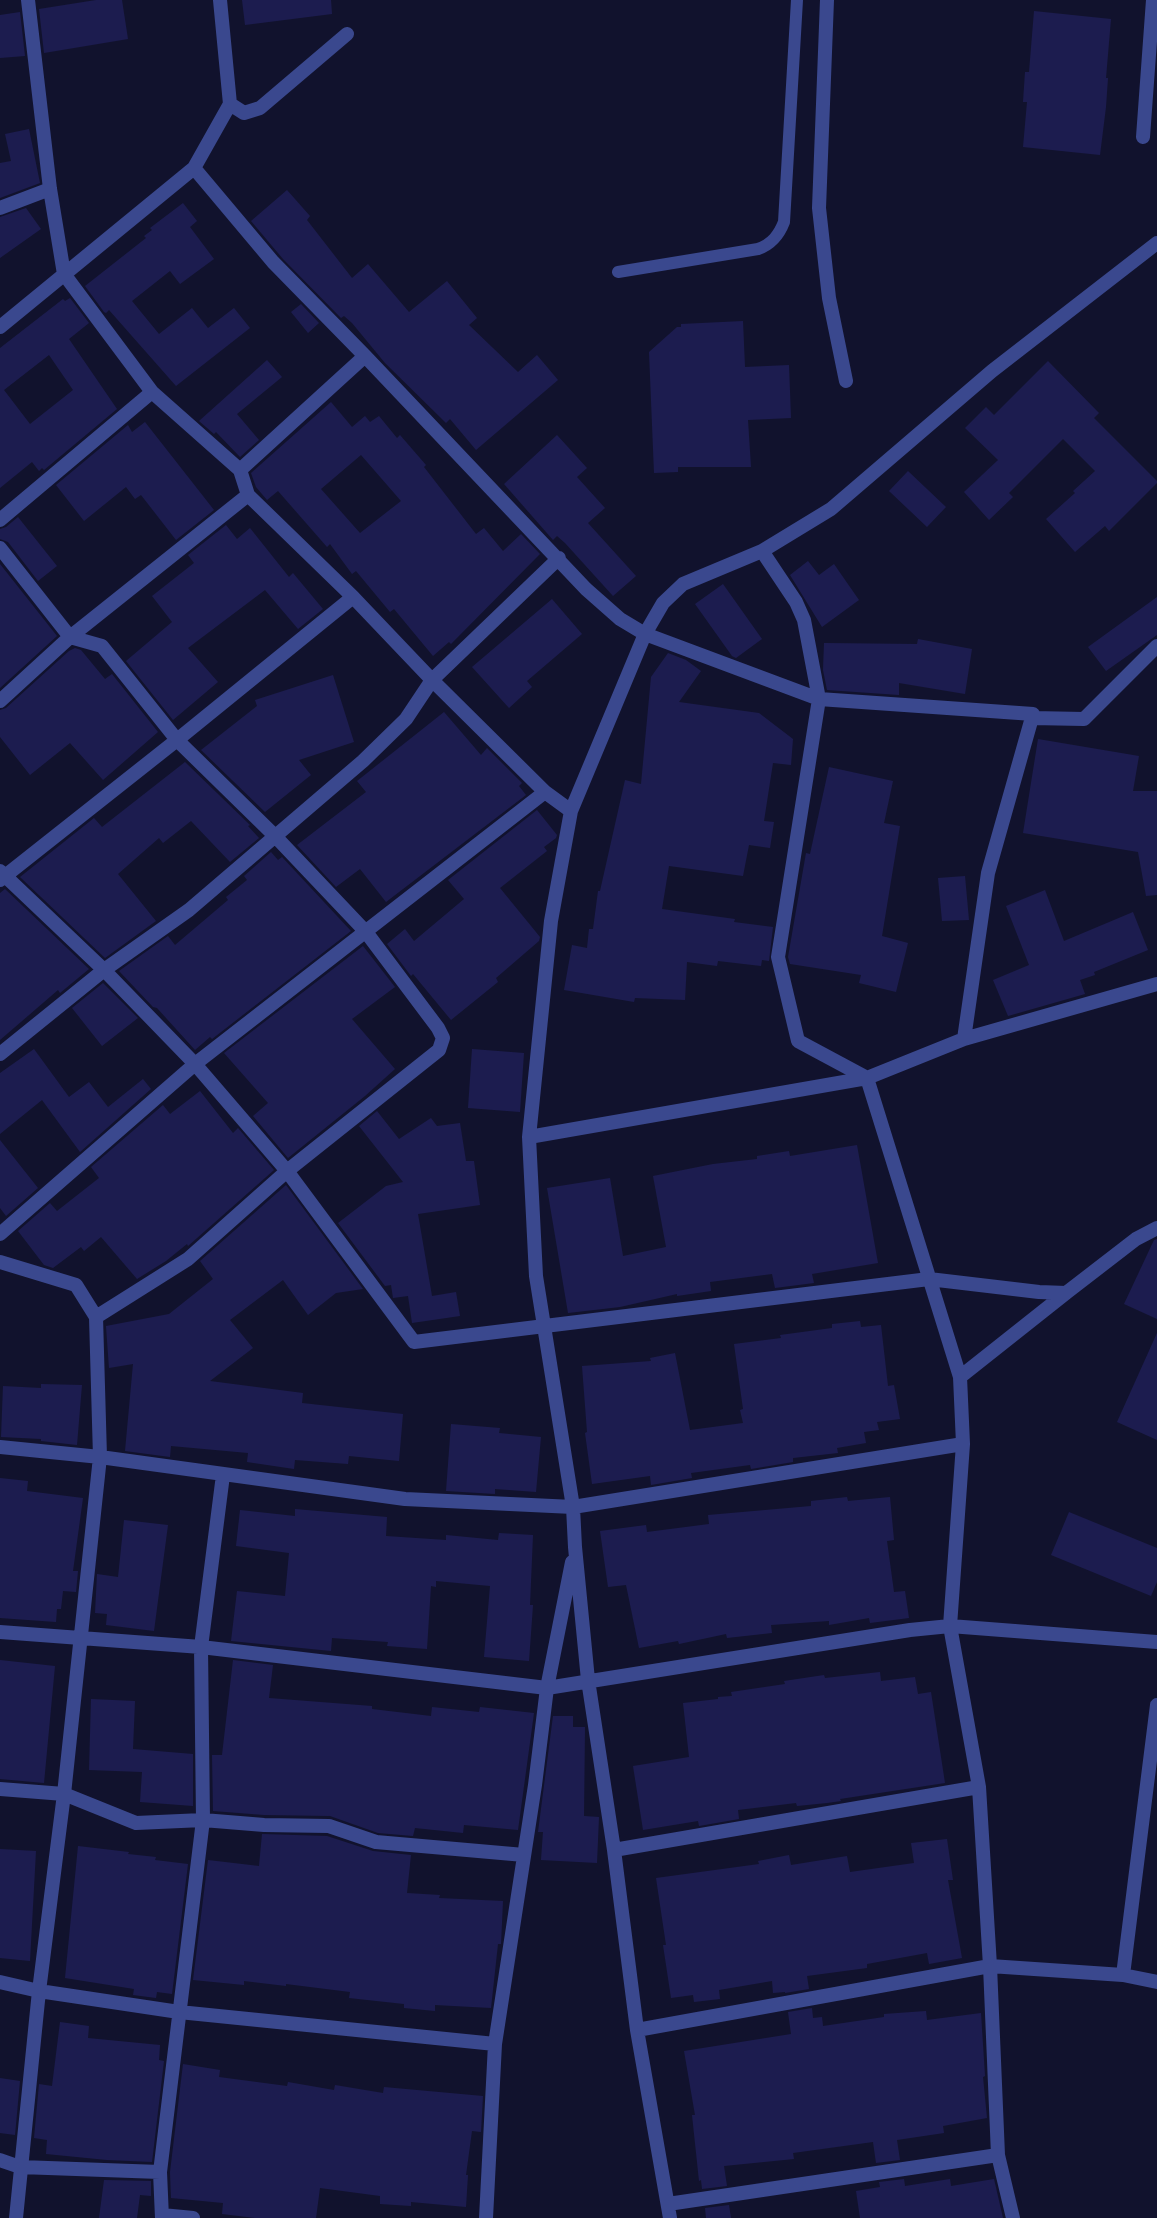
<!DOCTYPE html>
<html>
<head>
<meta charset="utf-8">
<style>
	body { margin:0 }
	canvas { display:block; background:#11122d }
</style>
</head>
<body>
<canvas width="1157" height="2218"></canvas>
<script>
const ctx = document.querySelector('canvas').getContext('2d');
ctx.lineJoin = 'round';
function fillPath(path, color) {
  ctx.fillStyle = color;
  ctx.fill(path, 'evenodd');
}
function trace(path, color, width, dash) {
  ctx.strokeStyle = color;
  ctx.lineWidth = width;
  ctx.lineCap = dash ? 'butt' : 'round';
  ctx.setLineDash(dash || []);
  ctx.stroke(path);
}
fillPath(new Path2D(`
	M96,0H122L128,39L44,53L39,9Z
	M242,0H331L332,14L245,25Z
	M1034,11L1111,19L1106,78H1108L1106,107L1100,155L1023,147L1027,102H1023L1025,72H1029Z
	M20,12L25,56L0,58V15Z
	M29,129L40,183L0,198V163L11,161L5,134Z
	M287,190L310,216L307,220L352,278L368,264L409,312L447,281L477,318L469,325L518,372L537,355L558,380L476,450L450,419L446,423L385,363L352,323L344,316L341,318L283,259L251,221Z
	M183,203L197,221L190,227L214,259L180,284L170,271L132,301L159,334L192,308L208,328L234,308L250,328L176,386L109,310L106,313L104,312L85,286L146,238L144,236L152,230L150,228Z
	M26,208L41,229L0,258V217Z
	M70,298L89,323L69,339L117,409L44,470L42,468L39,471L32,462L0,488V348L63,299L65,301ZM49,355L73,390L30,424L4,390Z
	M301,304L319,323L308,333L291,312Z
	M743,321L745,367L789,365L791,418L748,420L751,467H678V472L654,473L649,352L677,327H681V324Z
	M267,360L282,377L237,414L259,440L240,457L216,432L214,434L199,421Z
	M1048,361L1099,413L1094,418L1157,481V483L1109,531L1105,526L1075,552L1046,519L1075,493L1073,491L1095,471L1063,439L1009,493L1013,497L989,520L964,492L998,460L965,428L986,407L994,415Z
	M331,402L352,427L365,416L370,422L379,416L397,438L400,435L426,465L424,467L476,534L484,528L503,551L521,534L540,554L451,644L449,642L433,656L394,609L390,612L356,571L352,574L330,544L327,547L278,491L267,500L256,487L251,473ZM361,455L401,501L360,533L321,489Z
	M145,422L214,510L176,540L141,495L135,499L126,487L84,521L56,485L128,425L132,432Z
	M557,435L587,468L577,477L605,508L588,523L636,576L613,596L565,543L557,536L553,540L504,484Z
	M908,471L946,507L927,527L889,491Z
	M18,517L57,566L38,581L8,542L0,539V529L6,527Z
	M226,525L237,539L250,528L289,577L293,573L323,609L298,629L265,590L188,648L218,682L173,720L126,661L172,622L152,596L194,563L188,555Z
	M808,561L819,575L834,564L859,600L822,627L790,575Z
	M0,564L57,636L0,688Z
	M723,584L762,639L736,658L732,656L695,604Z
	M1157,597V635L1106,671L1088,647Z
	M552,599L582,634L527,681L532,687L509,708L472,667Z
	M918,639L972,649L965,694L899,683V695L827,690L823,670L824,643L917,644Z
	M75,648L81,650L105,679L112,674L158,732L103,780L70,743L30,775L0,737V710L6,708L69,651Z
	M668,653L686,660L701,671L679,702L759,713L793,739L791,765L773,763L764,821L774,822L770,848L749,845L743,876L669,866L662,909L735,919L734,922L773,927L769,961L762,960L761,966L718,961L717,966L687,962L685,1000L635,998L634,1002L564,990L572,945L587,948L589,929H593L598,891H600L625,780L641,784L651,677Z
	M333,675L354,742L299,760L311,775L265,812L201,750L257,706L255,700Z
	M444,712L481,755L487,748L522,783L519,786L526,795L386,902L360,869L336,887L297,845L366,792L357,781Z
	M1038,739L1139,756L1133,791H1157V895L1146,896L1138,852L1023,833Z
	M185,762L250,825L248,826L259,838L230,862L191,821L163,843L159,838L118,874L156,921L105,958L20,877L94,818L102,827Z
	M829,767L893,781L884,823L900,826L882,936L908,943L896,992L859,983L861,975L790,964L788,957L806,853L810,854Z
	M537,810L557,835L556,838L544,847L547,851L500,888L540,937L539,941L496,978L498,982L451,1020L413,974L411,976L387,944L405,929L414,941L464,899L448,880Z
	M271,852L278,860L282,857L351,931L212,1039L210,1037L195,1050L157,1008L153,1007L119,971L168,936L175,945L228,900L226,897L247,880L244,876Z
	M965,876L969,920L942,921L938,878Z
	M5,889L89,969L60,993L58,990L0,1040V893Z
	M1045,890L1064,941L1133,912L1148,950L1094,972L1095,975L1080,980L1085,994L1008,1016L993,980L1029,965L1006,906Z
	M363,946L395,987L352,1019L395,1069L365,1096L288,1158L253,1116L268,1103L224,1053Z
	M103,983L138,1018L102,1046L72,1008Z
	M34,1049L69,1097L89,1082L108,1107L143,1079L151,1089L80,1152L42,1100L0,1134V1073Z
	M472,1049L524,1053L520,1112L468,1108Z
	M200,1091L233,1133L238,1128L274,1170L188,1246L187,1244L166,1261L137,1279L101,1237L84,1251L81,1247L53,1268L44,1265L18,1231L50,1203L57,1211L99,1178L91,1167L163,1105L170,1114Z
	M377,1111L399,1139L431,1118L437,1126L460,1123L466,1161H474L480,1205L418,1214L432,1296L456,1292L460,1316L412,1323L408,1296L393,1298L391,1285L385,1286L338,1223L386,1186L403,1182L359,1126Z
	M0,1140L38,1188L6,1216L0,1208Z
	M857,1145L878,1263L812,1274L814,1283L775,1288L772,1274L710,1282L711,1291L677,1296V1294L620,1307L568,1313L547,1188L610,1178L623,1256L666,1247L653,1176L713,1164L757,1159V1156L789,1151L790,1156Z
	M286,1185L363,1289L336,1293L308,1315L283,1280L230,1320L253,1348L210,1381L303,1393L302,1403L403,1414L399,1461L349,1456L348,1464L295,1460L294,1469L247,1462L248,1453L171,1446L170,1457L125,1451L133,1364L109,1368L106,1326L169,1314L213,1279L200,1261Z
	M1157,1239V1319L1124,1304L1154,1240Z
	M860,1321L861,1327L881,1325L888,1386L894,1385L900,1419L877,1422L879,1430L864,1432L866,1443L837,1448L838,1453L793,1458V1462L751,1469L750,1465L691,1473L692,1478L651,1485L650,1476L592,1484L585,1433L587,1432L582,1366L651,1361L650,1358L675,1353L690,1430L743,1423L740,1410L743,1409L734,1344L781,1338L780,1335L832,1328V1324Z
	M1157,1333V1440L1117,1422Z
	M41,1384L82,1385L77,1445L41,1441V1439L1,1437L3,1386L41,1388Z
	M451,1424L500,1428L499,1433L541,1437L536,1492L495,1489V1494L446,1491Z
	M0,1478L28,1481L27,1491L83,1498L73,1571H78L76,1592L63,1591L61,1609H57L56,1622L0,1618Z
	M847,1497L848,1501L890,1497L894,1540L887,1541L894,1592L905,1591L909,1618L870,1623L869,1618L829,1625V1621L771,1625L772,1633L727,1638L726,1634L679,1644L678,1641L639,1648L626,1585L608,1587L600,1531L646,1525L647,1532L709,1524L708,1515L811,1506V1501Z
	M295,1509L387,1517L386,1536L446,1540V1535L498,1540L499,1533L533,1535L530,1605H533L529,1661L484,1657L490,1586L436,1581V1587L431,1586L427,1649L387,1646L388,1642L332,1638L331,1651L231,1641L237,1591L285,1596L289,1553L236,1546L240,1510L295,1516Z
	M1069,1512L1157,1548V1582L1151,1596L1051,1555Z
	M124,1520L168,1525L154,1631L106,1625L107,1614L95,1613L97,1574L118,1577Z
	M0,1660L55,1666L44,1783L0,1779Z
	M233,1660L273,1665L269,1698L372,1706V1709L431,1716L432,1707L479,1712L480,1707L534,1713L518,1830L464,1825L463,1833L415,1828L413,1836L378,1833L330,1816L264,1815L213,1811L212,1755H222Z
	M880,1672L881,1681L915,1677L918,1694L931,1692L945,1783L840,1799L841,1801L827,1803L797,1806L796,1803L738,1810L739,1819L699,1826L698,1821L643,1830L633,1766L689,1757L683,1703L718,1699V1697L732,1696L731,1692L785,1684L784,1681L824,1675L825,1678Z
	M91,1699L135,1701L133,1749L193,1754V1806L140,1802L142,1772L89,1770Z
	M553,1716H573V1727H585L584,1816L599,1817L597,1863L541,1860L543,1832H538Z
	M262,1834L327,1836L373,1851L411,1855L407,1893L440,1895L439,1898L503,1901L501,1944H498L491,2008L435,2005V2011L404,2008V2004L349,1998L350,1992L286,1984V1986L244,1981V1985L193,1980L208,1860L259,1866Z
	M947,1839L953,1880H948L962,1958L929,1964L927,1953L867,1964V1968L807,1976L809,1989L785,1993V1992L773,1993L772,1981L719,1990L720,1999L694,2002L693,1995L671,1998L663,1945H666L656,1878L759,1864L758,1861L789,1855L791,1865L847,1856L850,1872L914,1863L911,1843Z
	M78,1846L129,1852L128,1854L156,1857L155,1860L188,1864L172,1994L157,1992L156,1998L133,1995L134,1989L65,1978Z
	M0,1849L36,1851L30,1961L0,1958Z
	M812,2008L813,2018L822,2017L823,2026L884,2017V2014L926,2011L927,2020L981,2013L985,2076L983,2077L987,2118L943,2126L944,2133L897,2140L900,2160L876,2163L873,2142L793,2153L794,2159L724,2166L727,2186L702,2189L701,2180L699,2181L692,2115H695L684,2051L791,2034L788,2012Z
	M60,2022L89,2026L88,2038L160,2045L159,2060L164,2061L152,2162L107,2160L46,2154L47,2140L34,2138L39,2084L52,2086Z
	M183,2064L220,2070L219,2077L287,2086L288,2082L334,2090L335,2085L383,2093L384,2087L483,2096L481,2132L472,2131L466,2175H468L466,2207L411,2202V2206L380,2204V2196L320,2188L316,2218H255L222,2214L223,2203L171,2198L170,2172Z
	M0,2078L20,2081L15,2135L0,2133Z
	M904,2179L905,2186L950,2179L951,2186L994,2179L1003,2218H860L856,2191L880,2187L879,2182Z
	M104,2180L151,2181V2196L140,2195L137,2218H99Z
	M729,2205L731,2218H706L705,2208Z`), '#1c1c4f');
trace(new Path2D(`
	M618,272L758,249C772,244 779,235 784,222L797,0`), '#3a488e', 12);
trace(new Path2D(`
	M28,0L50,189L64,274L152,392L240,470L248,495L353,597L432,680L545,792L571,811
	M827,0L819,208L829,298L846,381
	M230,104L244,113L260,108L347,34
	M1143,137L1153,0
	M194,168L230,104L220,0
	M0,208L50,189
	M0,327L194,168L273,262L365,356L586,589L620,619L645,634L819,699L778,957L798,1041L867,1078L964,1039L1157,984
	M240,470L365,356
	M0,520L152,392
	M0,548L70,637L102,646L177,740L275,836L366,932L438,1028L443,1038L439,1050L287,1171L188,1259L96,1317L100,1457L64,1794L39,1991L16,2218
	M762,551L796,602L804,620L819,699L1033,714L988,873L964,1039
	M0,701L70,637L248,495
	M1032,718L1084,719L1157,646
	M0,871L104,970L195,1064L287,1171L414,1342L929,1279L1039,1292L1066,1293L1136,1239L1157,1228
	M0,880L177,740L353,597
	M0,1054L104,970L189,910L363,761L406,719L432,680L559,558
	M529,1137L867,1078L960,1377L963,1444L950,1626L979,1787L990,1966L998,2155L1013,2218
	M0,1234L195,1064L545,792
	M0,1262L76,1285L96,1317
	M960,1377L1066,1293
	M0,1447L100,1457L405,1499L573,1507L963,1444
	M0,1632L201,1647L547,1688L910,1630L950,1626L1157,1642
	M0,1789L64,1794L136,1823L203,1820L264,1825L329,1826L376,1842L524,1855
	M614,1850L979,1787
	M1123,1975L1157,1705
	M0,1982L39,1991L179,2012L495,2044
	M637,2030L990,1966L1123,1975L1157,1982
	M0,2160L20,2167L160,2172
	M668,2204L998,2155
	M162,2215L193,2218
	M162,2218L160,2172L203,1820L201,1647L223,1475
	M486,2218L495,2044L535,1785L547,1688L572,1562
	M670,2218L637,2030L614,1850L588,1680L575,1547L573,1507L536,1276L529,1137L551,921L571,811L645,634L663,603L683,584L762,551L831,509L992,371L1157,243`), '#3a488e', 14);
</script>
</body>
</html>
